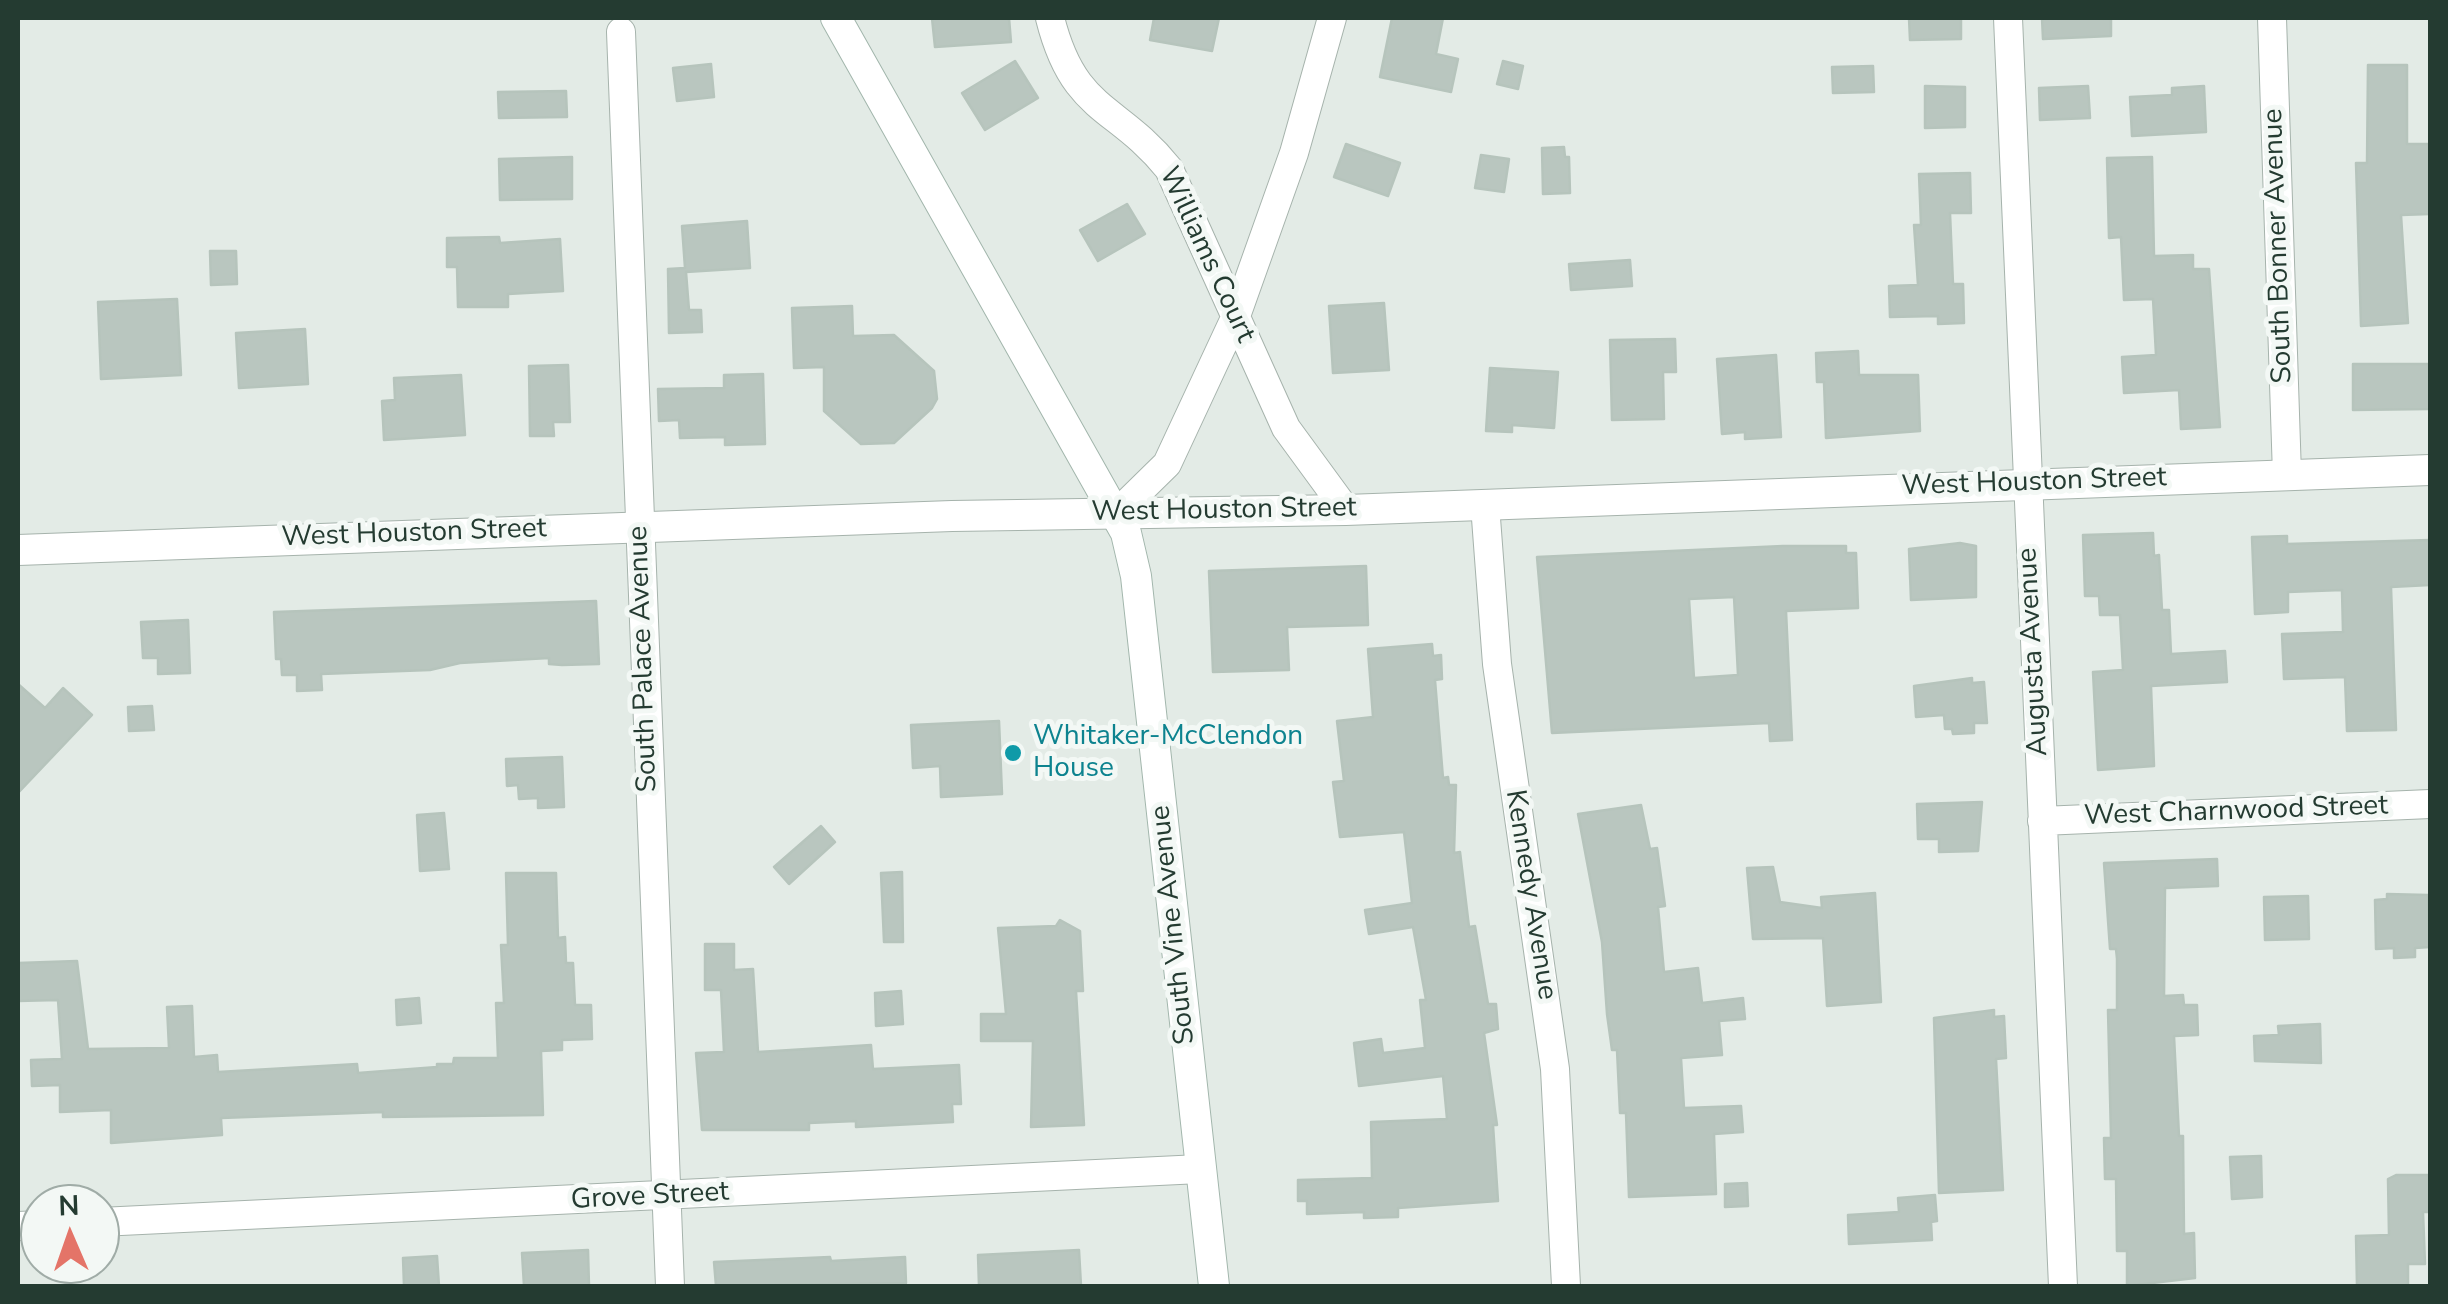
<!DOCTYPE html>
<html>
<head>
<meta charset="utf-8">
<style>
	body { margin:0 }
	#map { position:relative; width:2448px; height:1304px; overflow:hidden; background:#e3ebe6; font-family:"Nunito Sans",sans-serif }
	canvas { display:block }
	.frame { position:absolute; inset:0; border:20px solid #243b31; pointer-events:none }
	.north { position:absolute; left:20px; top:1184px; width:100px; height:100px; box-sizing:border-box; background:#f3f8f5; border:2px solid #a0aca7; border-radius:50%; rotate:358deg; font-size:28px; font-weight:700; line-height:40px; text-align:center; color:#243b31 }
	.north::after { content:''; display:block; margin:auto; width:35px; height:45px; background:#e47468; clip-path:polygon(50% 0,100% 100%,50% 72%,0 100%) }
</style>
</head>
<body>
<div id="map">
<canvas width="2448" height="1304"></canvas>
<div class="frame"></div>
<div class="north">N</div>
</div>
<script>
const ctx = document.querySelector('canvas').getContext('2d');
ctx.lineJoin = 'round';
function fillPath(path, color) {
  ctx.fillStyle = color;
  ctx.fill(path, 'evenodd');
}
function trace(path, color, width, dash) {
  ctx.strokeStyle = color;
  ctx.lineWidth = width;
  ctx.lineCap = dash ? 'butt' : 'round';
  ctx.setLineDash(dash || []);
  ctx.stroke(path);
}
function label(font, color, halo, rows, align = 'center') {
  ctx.font = font + ' "Nunito Sans",sans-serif';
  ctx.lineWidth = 10;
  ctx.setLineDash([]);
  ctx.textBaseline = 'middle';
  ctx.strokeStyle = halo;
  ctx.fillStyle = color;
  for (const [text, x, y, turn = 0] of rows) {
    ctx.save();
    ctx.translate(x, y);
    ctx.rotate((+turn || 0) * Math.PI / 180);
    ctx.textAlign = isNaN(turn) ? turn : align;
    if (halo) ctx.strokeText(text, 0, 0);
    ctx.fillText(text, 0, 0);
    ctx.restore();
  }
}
const building = new Path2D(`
	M932,18H1009L1011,42L935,47Z
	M1154,18H1219L1212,51L1150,40Z
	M1392,18H1443L1436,54L1458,59L1451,92L1380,77Z
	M1909,18H1961V39L1910,40Z
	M2042,18H2111V36L2043,39Z
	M1015,61L1038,98L985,130L962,93Z
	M1503,61L1523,66L1518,89L1497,84Z
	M711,64L714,97L677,101L673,68Z
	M2368,65H2407V144H2430V214L2401,215L2408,323L2361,326L2356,163H2367Z
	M1873,66L1874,92L1833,93L1832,67Z
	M1925,86L1965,87V127L1925,128Z
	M2088,86L2090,118L2040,120L2039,88Z
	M2204,86L2206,132L2132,136L2130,97L2172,95V88Z
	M566,91L567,117L499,118L498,92Z
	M1346,144L1400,163L1388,196L1334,177Z
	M1564,147L1565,157H1569L1570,193L1543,194L1542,148Z
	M1481,155L1509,159L1504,192L1475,188Z
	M572,157V199L500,200L499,159Z
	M2152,157L2154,256L2193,255V269H2209L2220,427L2181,429L2179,390L2124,393L2122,357L2156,355L2153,299L2124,300L2121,237L2109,238L2107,158Z
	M1970,173L1971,213H1950L1953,284H1963L1964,323L1938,324V316L1890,317L1889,286L1918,285L1914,225H1921L1919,174Z
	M1127,204L1145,234L1098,261L1080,230Z
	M747,221L750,268L686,272L689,310H701L702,332L669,333L668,269L685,268L682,226Z
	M499,237L500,243L560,239L563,291L508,294V307H458L457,267H447V238Z
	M210,251H236L237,284L211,285Z
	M1630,260L1632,286L1571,290L1569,264Z
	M177,299L181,375L101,379L98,302Z
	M1384,303L1389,370L1333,373L1329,306Z
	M852,306L853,336L894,335L934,371L937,399L932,408L894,443L861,444L824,411V367L794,368L792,308Z
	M305,329L308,384L239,388L236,333Z
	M1675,339L1676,372H1663L1664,419L1612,420L1610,340Z
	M1858,351L1859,375H1918L1920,431L1826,438L1824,382H1817L1816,353Z
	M1776,355L1781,437L1745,439V432L1722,434L1717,359Z
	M2353,364H2430V409L2353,410Z
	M568,365L570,422H553L554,436H530L529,366Z
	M1490,368L1558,372L1554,428L1512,425V432L1486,431Z
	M763,374L765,444L725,445V437L680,438L679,420L659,421L658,389L724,388V375Z
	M461,375L465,435L384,440L382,401L395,400L394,378Z
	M2153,533L2154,556L2159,555L2162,610H2169L2171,654L2225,651L2227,682L2151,686L2154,766L2098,770L2093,672L2123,670L2120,615H2100L2099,596H2085L2083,535Z
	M2287,536V544L2430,540V585L2391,587L2396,730L2347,731L2345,677L2284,679L2282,634L2343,632L2342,590L2288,592V612L2255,614L2252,537Z
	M1960,543L1976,546V597L1911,600L1909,549Z
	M1783,546H1846V553H1856L1858,608L1786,611L1792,740L1770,741L1769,723L1552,733L1537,557ZM1734,597L1738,675L1694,678L1689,599Z
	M1366,566L1368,625L1287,627L1289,670L1213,672L1209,571Z
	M596,601L599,664L562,665L549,664V658L460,663L430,670L321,674L322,690L297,691V675H282L281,659H276L274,612Z
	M188,620L190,673L158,674V658H143L141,622Z
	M1432,644L1433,656L1441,655L1442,679L1435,680L1443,778L1448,777L1449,785H1456L1454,853L1460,852L1469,927L1475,926L1488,1004H1496L1498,1029L1484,1033L1497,1125H1493L1498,1201L1398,1208V1217L1364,1218V1212L1307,1214V1201H1298V1180L1372,1178L1371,1122L1447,1119L1443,1076L1359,1086L1354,1043L1381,1039L1383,1053L1425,1048L1420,1000H1426L1413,927L1369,934L1365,910L1412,903L1404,832L1340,837L1333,782L1344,781L1337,721L1373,717L1368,649Z
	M1972,678V683L1984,682L1987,723H1974V733L1953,734L1952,729H1945L1944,715L1916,717L1914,686Z
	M18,684L45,708L63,688L92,715L18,793Z
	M152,706L154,730L129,731L128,707Z
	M999,721L1002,794L941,797L940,766L913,768L911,725Z
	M562,757L564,807L538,808V798L519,799L518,785L507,786L506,759Z
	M1982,802L1978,851L1939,852V839H1918L1917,804Z
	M1641,805L1650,849L1657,848L1665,906L1658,907L1664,972L1698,968L1702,1003L1743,998L1745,1019L1719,1021L1722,1055L1681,1058L1684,1108L1741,1106L1743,1132L1714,1134L1716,1194L1629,1197L1626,1113H1620L1617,1050H1612L1607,1014L1602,942L1578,814Z
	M444,813L449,869L420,871L417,815Z
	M821,826L835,842L789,884L774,867Z
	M2217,859L2218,886L2165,888L2164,996L2183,995L2184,1005H2197L2198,1035L2174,1036L2179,1136H2183L2184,1234L2194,1233L2195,1278L2127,1286V1251H2117L2116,1179H2105L2104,1138H2111L2108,1010H2117V959L2116,949H2110L2104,863Z
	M1773,867L1780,902L1822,908L1821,897L1875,893L1881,1002L1827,1006L1823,938L1753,939L1747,868Z
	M902,872L903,942H884L881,873Z
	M506,873H556L558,938L565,937L566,963H573L575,1005H591L592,1039L562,1040V1050L541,1051L543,1115L383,1117V1112L221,1118L222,1135L111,1143V1110L60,1112V1085L32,1086L31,1060L62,1059L58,1000L18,1001V963L77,961L88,1049L169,1048L167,1007L192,1006L194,1057L217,1055L218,1072L357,1064L358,1073L437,1067V1064H453L454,1058H498L496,1003H504L501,945H508Z
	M2387,894L2428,895L2430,947L2415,948V957L2394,958V948L2376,949L2375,900L2387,899Z
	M2308,896L2309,939L2265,940L2264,897Z
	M1060,920L1080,931L1083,991H1076L1084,1125L1031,1127L1033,1041H981V1014H1006L998,928L1056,926Z
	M705,944H734V970L753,969L758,1052L871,1045L873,1069L959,1065L961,1104H952L953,1122L856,1127V1121L809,1123V1130H702L696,1053L724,1052L721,990H705Z
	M901,991L903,1024L876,1026L875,993Z
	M419,998L421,1023L397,1025L396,1000Z
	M1994,1010V1017L2004,1016L2006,1058L1996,1059L2003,1190L1939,1193L1934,1018Z
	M2320,1024L2321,1063L2255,1061L2254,1036L2279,1035L2278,1026Z
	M2261,1156L2262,1197L2232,1199L2230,1157Z
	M2396,1175H2430V1212H2423L2425,1264H2408V1286H2357L2356,1236L2389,1235L2388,1179Z
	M1747,1183L1748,1206L1725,1207V1184Z
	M1935,1195L1937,1221L1931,1222L1932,1240L1849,1244L1848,1215L1899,1212L1898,1198Z
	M588,1250L589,1286H524L522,1253Z
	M1079,1250L1081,1286H979L978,1255Z
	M437,1256L439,1286H404L403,1258Z
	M830,1257L831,1261L905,1257L906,1283L716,1286L714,1262Z`);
fillPath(building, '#b9c6bf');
trace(building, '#b6c4bc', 2.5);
const minor = new Path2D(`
	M1050,18C1074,114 1117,104 1169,169L1286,428L1346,510
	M2008,18L2063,1286
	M2272,18L2287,475
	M621,32L670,1286
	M1485,505L1497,664L1555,1069L1566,1286
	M1117,513L1167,464L1236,316L1294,153L1332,18
	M2042,821L2430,804
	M100,1222L1200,1169
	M18,1226L40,1225`);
const tertiary = new Path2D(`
	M18,550L952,516L1346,510L2430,470`);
const secondary = new Path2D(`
	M836,18L1126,533L1136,576L1214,1286`);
trace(minor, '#a6b3ac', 30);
trace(tertiary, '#a6b3ac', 32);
trace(secondary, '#a2b6ac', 32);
trace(minor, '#fff', 28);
trace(tertiary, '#fff', 30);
trace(secondary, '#fff', 30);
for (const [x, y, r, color] of [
	[1013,753,10,"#0f9aa8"]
]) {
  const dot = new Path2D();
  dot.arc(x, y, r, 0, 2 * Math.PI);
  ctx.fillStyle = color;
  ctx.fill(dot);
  trace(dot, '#f3f8f5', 4);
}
label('28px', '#243b31', '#f3f8f5', [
	["South Bonner Avenue",2279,246,-92],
	["Williams Court",1206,255,65],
	["West Houston Street",2034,483,-2],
	["West Houston Street",1224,511,-1],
	["West Houston Street",414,534,-2],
	["Augusta Avenue",2034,652,-93],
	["South Palace Avenue",644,659,-92],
	["West Charnwood Street",2236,812,-2],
	["Kennedy Avenue",1530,895,81],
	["South Vine Avenue",1174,925,-96],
	["Grove Street",650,1197,-3]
]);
label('28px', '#0d838f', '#f3f8f5', [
	["Whitaker-McClendon",1033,737],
	["House",1033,769]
], 'left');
</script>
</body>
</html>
